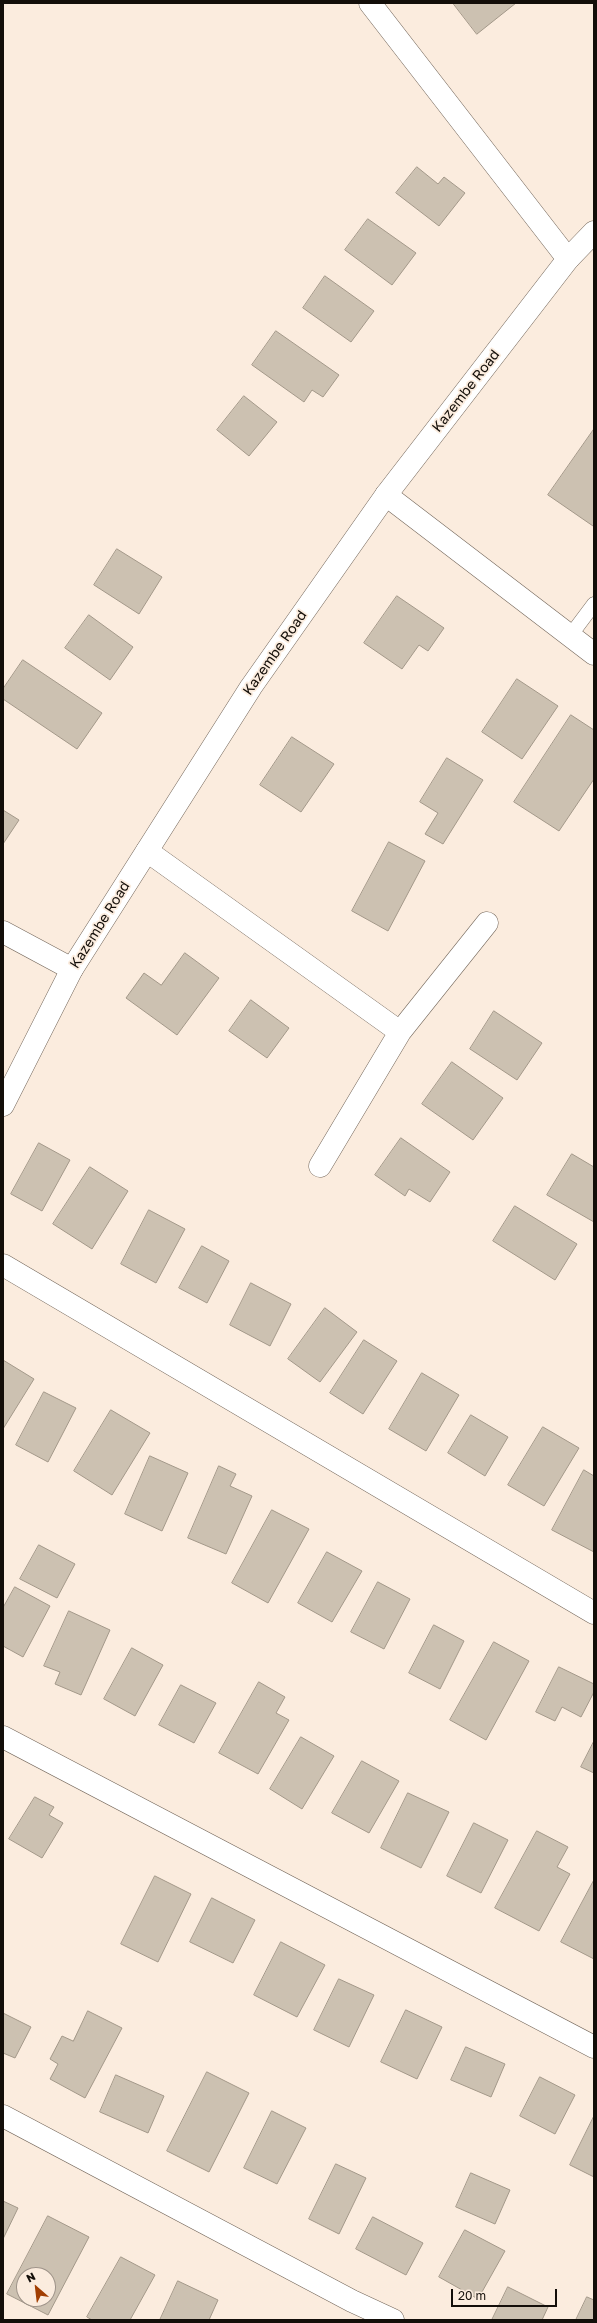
<!DOCTYPE html>
<html>
<head>
<meta charset="utf-8">
<style>
	body { margin:0 }
	#map { position:relative; width:597px; height:2323px; overflow:hidden; background:#fbecde; font-family:"Golos Text",sans-serif }
	canvas { display:block }
	.frame { position:absolute; inset:0; border:4px solid #130e09; pointer-events:none }
	.north { position:absolute; left:16px; top:2267px; width:40px; height:40px; box-sizing:border-box; background:#fbecde; border:1px solid #9e9389; border-radius:50%; rotate:332deg; font-size:11px; font-weight:700; line-height:16px; text-align:center; color:#130e09 }
	.north::after { content:''; display:block; margin:auto; width:14px; height:18px; background:#a13e02; clip-path:polygon(50% 0,100% 100%,50% 72%,0 100%) }
	.scale { position:absolute; left:451px; top:2289px; width:106px; height:18px; box-sizing:border-box; border:2px solid #130e09; border-top:0; padding-left:5px; font-size:12px; line-height:14px; white-space:nowrap; color:#130e09; -webkit-text-stroke:3px #fbecde; paint-order:stroke }
</style>
</head>
<body>
<div id="map">
<canvas width="597" height="2323"></canvas>
<div class="frame"></div>
<div class="north">N</div>
<div class="scale">20 m</div>
</div>
<script>
const ctx = document.querySelector('canvas').getContext('2d');
ctx.lineJoin = 'round';
function fillPath(path, color) {
  ctx.fillStyle = color;
  ctx.fill(path, 'evenodd');
}
function trace(path, color, width, dash) {
  ctx.strokeStyle = color;
  ctx.lineWidth = width;
  ctx.lineCap = dash ? 'butt' : 'round';
  ctx.setLineDash(dash || []);
  ctx.stroke(path);
}
function label(font, color, halo, rows, align = 'center') {
  ctx.font = font + ' "Golos Text",sans-serif';
  ctx.lineWidth = 3.5;
  ctx.setLineDash([]);
  ctx.textBaseline = 'middle';
  ctx.strokeStyle = halo;
  ctx.fillStyle = color;
  for (const [text, x, y, turn = 0] of rows) {
    ctx.save();
    ctx.translate(x, y);
    ctx.rotate((+turn || 0) * Math.PI / 180);
    ctx.textAlign = isNaN(turn) ? turn : align;
    if (halo) ctx.strokeText(text, 0, 0);
    ctx.fillText(text, 0, 0);
    ctx.restore();
  }
}
const building = new Path2D(`
	M453,3H516L477,34Z
	M417,167L438,184L444,177L465,193L439,226L396,193Z
	M368,219L416,253L392,285L345,250Z
	M325,276L374,311L351,342L303,308Z
	M276,331L339,375L323,397L312,390L304,402L252,365Z
	M244,396L277,422L249,456L217,430Z
	M594,429V525L593,526L548,495Z
	M117,549L162,577L139,614L94,585Z
	M397,596L444,628L428,651L419,645L402,669L364,643Z
	M89,615L133,647L110,680L65,648Z
	M23,660L102,713L77,749L3,699V689Z
	M517,679L558,706L522,759L482,732Z
	M571,715L594,730V779L559,831L514,802Z
	M292,737L334,764L301,812L260,785Z
	M447,758L483,780L443,844L425,834L438,813L420,802Z
	M3,810L19,820L3,844Z
	M389,842L425,861L388,931L352,911Z
	M185,953L219,978L177,1035L126,998L144,973L161,985Z
	M251,1000L289,1028L267,1058L229,1031Z
	M494,1011L542,1043L517,1080L470,1049Z
	M452,1062L503,1098L473,1140L422,1104Z
	M401,1138L450,1172L430,1202L409,1189L405,1196L375,1175Z
	M39,1143L70,1160L42,1211L11,1194Z
	M572,1154L594,1167V1222L547,1195Z
	M90,1167L128,1191L92,1249L53,1224Z
	M515,1206L577,1244L555,1280L493,1241Z
	M149,1210L185,1229L156,1283L121,1264Z
	M202,1246L229,1261L207,1303L179,1288Z
	M251,1283L291,1304L270,1346L230,1325Z
	M325,1308L357,1332L320,1382L288,1359Z
	M364,1340L397,1361L363,1414L330,1393Z
	M3,1360L34,1379L3,1429Z
	M422,1373L459,1395L426,1451L389,1429Z
	M44,1392L76,1408L48,1462L16,1445Z
	M111,1410L150,1433L112,1495L74,1471Z
	M471,1415L508,1437L485,1476L448,1453Z
	M543,1427L579,1448L544,1506L508,1485Z
	M150,1456L188,1473L162,1531L125,1514Z
	M219,1466L236,1474L230,1486L252,1496L226,1554L188,1538Z
	M584,1470L594,1476V1552L552,1530Z
	M272,1510L309,1529L268,1603L232,1583Z
	M39,1545L75,1564L57,1598L20,1579Z
	M327,1552L362,1571L332,1622L298,1603Z
	M378,1582L410,1599L384,1649L351,1632Z
	M15,1587L50,1606L23,1657L3,1646V1608Z
	M69,1611L110,1630L81,1695L55,1684L60,1672L44,1666Z
	M434,1625L464,1641L440,1689L409,1673Z
	M494,1642L529,1661L486,1740L450,1720Z
	M132,1648L163,1665L135,1716L104,1699Z
	M559,1667L594,1684V1692L581,1717L562,1707L555,1721L536,1712Z
	M259,1682L285,1697L276,1713L289,1720L258,1774L219,1753Z
	M181,1685L216,1703L194,1743L159,1725Z
	M301,1737L334,1756L302,1809L270,1789Z
	M594,1741V1773L581,1767Z
	M362,1761L399,1781L369,1833L332,1813Z
	M408,1793L449,1812L421,1868L381,1848Z
	M35,1797L54,1807L49,1815L63,1823L42,1858L9,1839Z
	M474,1823L508,1840L481,1893L447,1876Z
	M537,1831L568,1847L557,1867L570,1874L539,1931L495,1908Z
	M155,1876L191,1894L158,1962L121,1944Z
	M594,1880V1959L561,1942Z
	M212,1898L255,1920L233,1963L190,1942Z
	M281,1942L325,1965L297,2017L254,1995Z
	M339,1979L374,1995L349,2047L314,2030Z
	M406,2010L442,2027L417,2079L381,2062Z
	M88,2011L122,2028L85,2098L50,2079L58,2064L50,2059L62,2036L73,2041Z
	M3,2013L31,2027L15,2058L3,2053Z
	M466,2047L505,2064L491,2097L451,2080Z
	M207,2072L249,2093L209,2172L167,2151Z
	M116,2075L164,2096L148,2133L100,2112Z
	M540,2077L575,2095L555,2134L520,2116Z
	M272,2111L306,2128L277,2184L244,2168Z
	M594,2116V2177L570,2165Z
	M336,2164L366,2178L339,2234L309,2219Z
	M471,2173L510,2190L495,2224L456,2207Z
	M3,2201L18,2208L3,2239Z
	M48,2216L89,2237L48,2315L7,2294ZM24,2275H48V2299H24Z
	M373,2217L423,2243L406,2275L356,2249Z
	M465,2230L505,2251L478,2299L439,2277Z
	M121,2257L155,2275L130,2320H92L87,2317Z
	M178,2281L218,2300L209,2320H160Z
	M508,2287L548,2307L542,2320H492Z
	M587,2297L594,2300V2320H576Z`);
fillPath(building, '#ccc1b1');
trace(building, '#a39889', 1);
const service = new Path2D(`
	M570,636L594,604`);
const minor = new Path2D(`
	M370,3L568,259
	M386,495L594,654
	M147,851L400,1032
	M3,932L72,969
	M320,1166L400,1032L487,923
	M3,1265L594,1613
	M3,2116L352,2301L393,2320`);
const tertiary = new Path2D(`
	M3,1737L594,2047`);
const secondary = new Path2D(`
	M3,1105L72,969L251,687L386,495L568,259L594,232`);
trace(service, '#73665a', 15);
trace(minor, '#73665a', 23);
trace(tertiary, '#73665a', 23);
trace(secondary, '#73665a', 23);
trace(service, '#fff', 14);
trace(minor, '#fff', 22);
trace(tertiary, '#fff', 22);
trace(secondary, '#fff', 22);
label('14px', '#130e09', '#fbecde', [
	["Kazembe Road",466,391,-52],
	["Kazembe Road",275,653,-55],
	["Kazembe Road",100,925,-58]
]);
</script>
</body>
</html>
